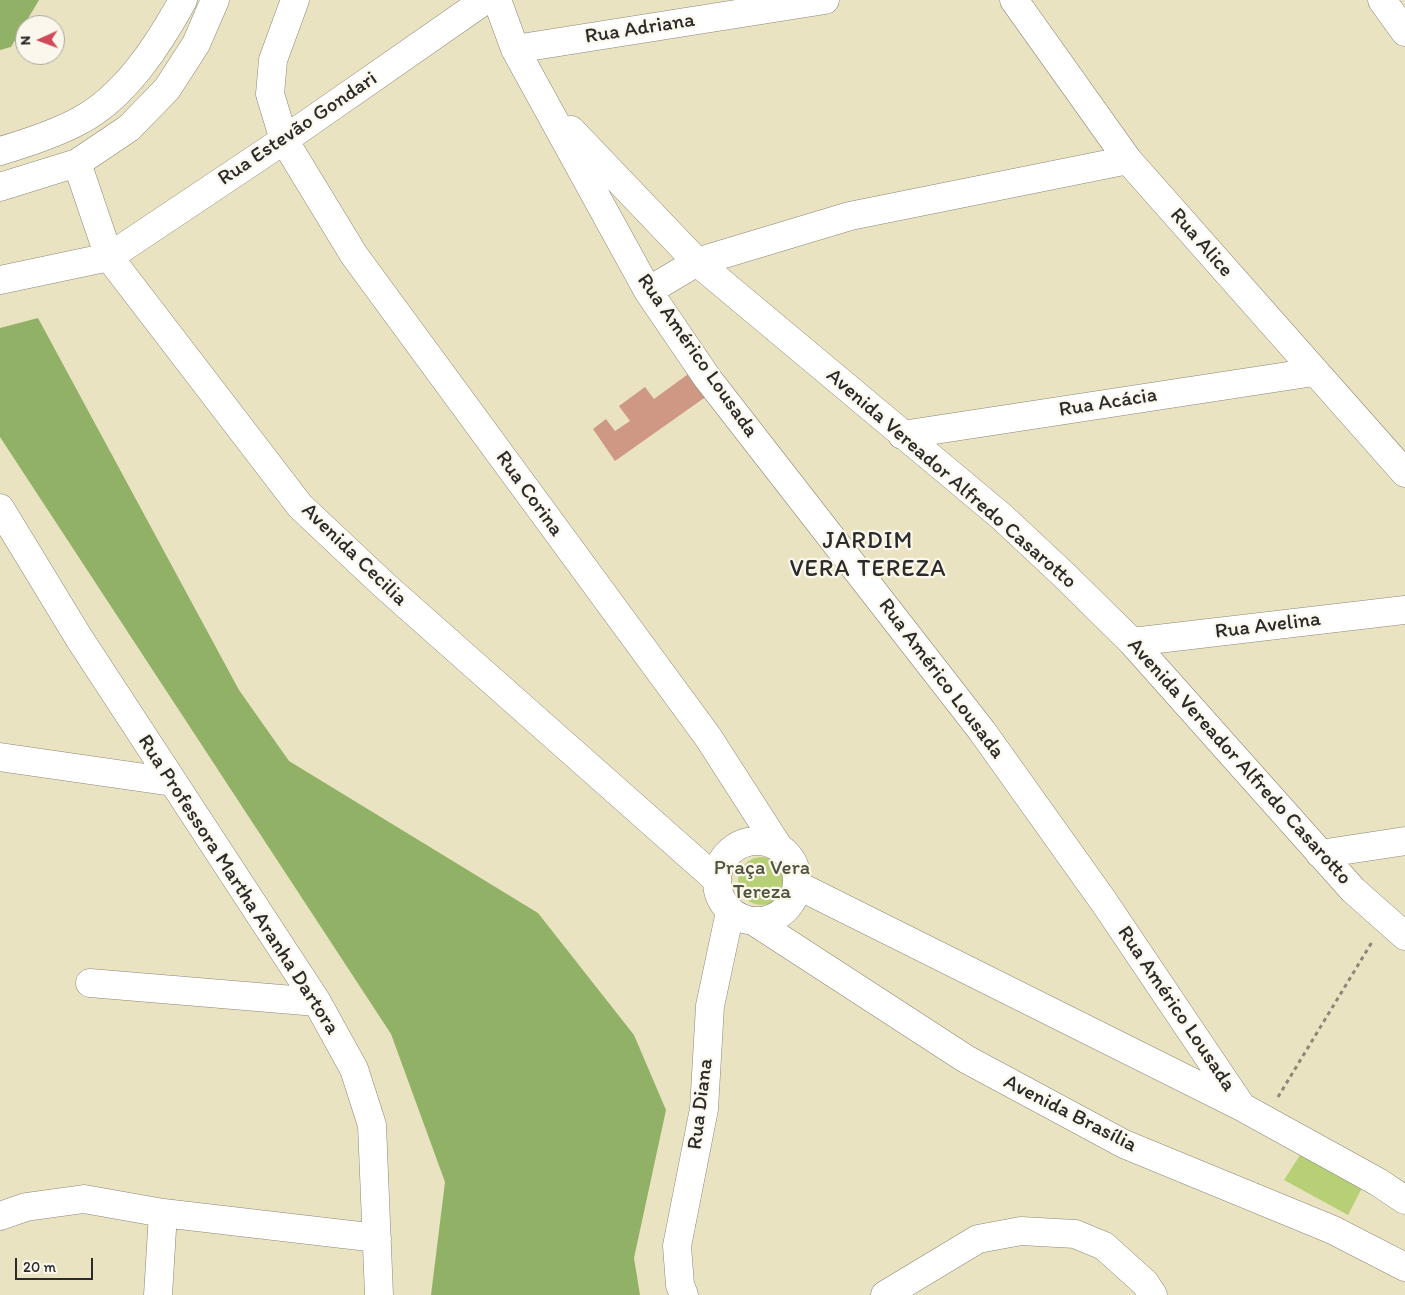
<!DOCTYPE html>
<html>
<head>
<meta charset="utf-8">
<style>
	body { margin:0 }
	#map { position:relative; width:1405px; height:1295px; overflow:hidden; background:#eae3c2; font-family:Itim,sans-serif }
	canvas { display:block }
	.north { position:absolute; left:15px; top:15px; width:50px; height:50px; box-sizing:border-box; background:#fbf7ec; border:1px solid #a8a59f; border-radius:50%; rotate:268deg; font-size:14px; font-weight:700; line-height:20px; text-align:center; color:#2b2b2b }
	.north::after { content:''; display:block; margin:auto; width:18px; height:22px; background:#d1495b; clip-path:polygon(50% 0,100% 100%,50% 72%,0 100%) }
	.scale { position:absolute; left:15px; top:1258px; width:78px; height:22px; box-sizing:border-box; border:2px solid #2b2b2b; border-top:0; padding-left:6px; font-size:15px; line-height:18px; white-space:nowrap; color:#2b2b2b; -webkit-text-stroke:4px #fbf7ec; paint-order:stroke }
</style>
</head>
<body>
<div id="map">
<canvas width="1405" height="1295"></canvas>
<div class="north">N</div>
<div class="scale">20 m</div>
</div>
<script>
const ctx = document.querySelector('canvas').getContext('2d');
ctx.lineJoin = 'round';
function fillPath(path, color) {
  ctx.fillStyle = color;
  ctx.fill(path, 'evenodd');
}
function trace(path, color, width, dash) {
  ctx.strokeStyle = color;
  ctx.lineWidth = width;
  ctx.lineCap = dash ? 'butt' : 'round';
  ctx.setLineDash(dash || []);
  ctx.stroke(path);
}
function label(font, color, halo, rows, align = 'center') {
  ctx.font = font + ' Itim,sans-serif';
  ctx.lineWidth = 4.5;
  ctx.setLineDash([]);
  ctx.textBaseline = 'middle';
  ctx.strokeStyle = halo;
  ctx.fillStyle = color;
  for (const [text, x, y, turn = 0] of rows) {
    ctx.save();
    ctx.translate(x, y);
    ctx.rotate((+turn || 0) * Math.PI / 180);
    ctx.textAlign = isNaN(turn) ? turn : align;
    if (halo) ctx.strokeText(text, 0, 0);
    ctx.fillText(text, 0, 0);
    ctx.restore();
  }
}
fillPath(new Path2D(`
	M738 881a24 24 0 1 1 48 0a24 24 0 1 1-48 0Z
	M1302,1152L1363,1186L1348,1215L1284,1180Z`), '#b7d075');
fillPath(new Path2D(`
	M0,0H39L11,47L0,50Z
	M38,318L239,690L289,761L538,913L634,1035L666,1110L634,1258L640,1295H431L445,1182L391,1034L0,437V328Z`), '#91b266');
fillPath(new Path2D(`
	M691,372L707,396L615,461L593,429L606,419L615,431L630,421L619,406L645,387L654,399Z`), '#ce9884');
const minor = new Path2D(`
	M295,0L273,60L270,94L284,140L354,255L708,737L778,846
	M497,0L515,49L648,291L708,379L982,731L1104,902L1242,1107
	M1014,0L1128,160L1405,473
	M1382,0L1405,32
	M515,49L825,0
	M571,130L697,262L1002,517L1063,574L1132,642L1353,890L1405,936
	M77,163L109,257L300,506L384,585L716,879
	M0,280L109,257L284,140L485,0
	M648,291L697,262L850,216L1128,160
	M902,435L1314,372
	M0,508L79,638L317,1002L354,1069L372,1125L379,1295
	M1132,642L1405,610
	M0,757L173,782
	M717 881a40 40 0 1 1 80 0a40 40 0 1 1-80 0Z
	M1320,854L1405,841
	M797,885L1242,1107L1378,1182L1405,1200
	M755,922L966,1059L1124,1144L1333,1230L1405,1267
	M90,983L317,1002
	M0,1216L26,1207L84,1199L163,1213L377,1238
	M158,1295L163,1213
	M684,1295L680,1285L677,1246L704,1109L710,1006L730,912
	M885,1295L978,1239L1021,1231L1075,1234L1104,1246L1145,1283L1153,1295`);
const major = new Path2D(`
	M0,151C27,143 55,134 79,121C125,97 159,44 183,0
	M0,187L77,163L129,128L167,89L196,44L215,0`);
trace(minor, '#8a8776', 29);
trace(major, '#8a8776', 29);
trace(new Path2D(`
	M1278,1097L1372,942`), '#8a8776', 3, [4, 4]);
trace(minor, '#fff', 28);
trace(major, '#fff', 28);
label('21px', '#2b2b2b', '#fbf7ec', [
	["Rua Adriana",640,29,-9],
	["Rua Estevão Gondari",298,129,-34],
	["Rua Alice",1201,243,49],
	["Rua Américo Lousada",697,356,55],
	["Rua Acácia",1108,403,-9],
	["Avenida Vereador Alfredo Casarotto",951,479,41],
	["Rua Corina",529,494,54],
	["Avenida Cecilia",354,555,44],
	["Rua Avelina",1268,626,-7],
	["Rua Américo Lousada",941,679,53],
	["Avenida Vereador Alfredo Casarotto",1239,762,48],
	["Rua Professora Martha Aranha Dartora",238,885,57],
	["Rua Américo Lousada",1176,1009,56],
	["Rua Diana",701,1104,-83],
	["Avenida Brasília",1070,1114,27]
]);
label('21px', '#4e543e', '#fbf7ec', [
	["Praça Vera",762,869],
	["Tereza",762,893]
]);
ctx.letterSpacing = '1px';
label('24px', '#2b2b2b', '#fbf7ec', [
	["JARDIM",868,542],
	["VERA TEREZA",868,570]
]);
ctx.letterSpacing = '0px';
</script>
</body>
</html>
